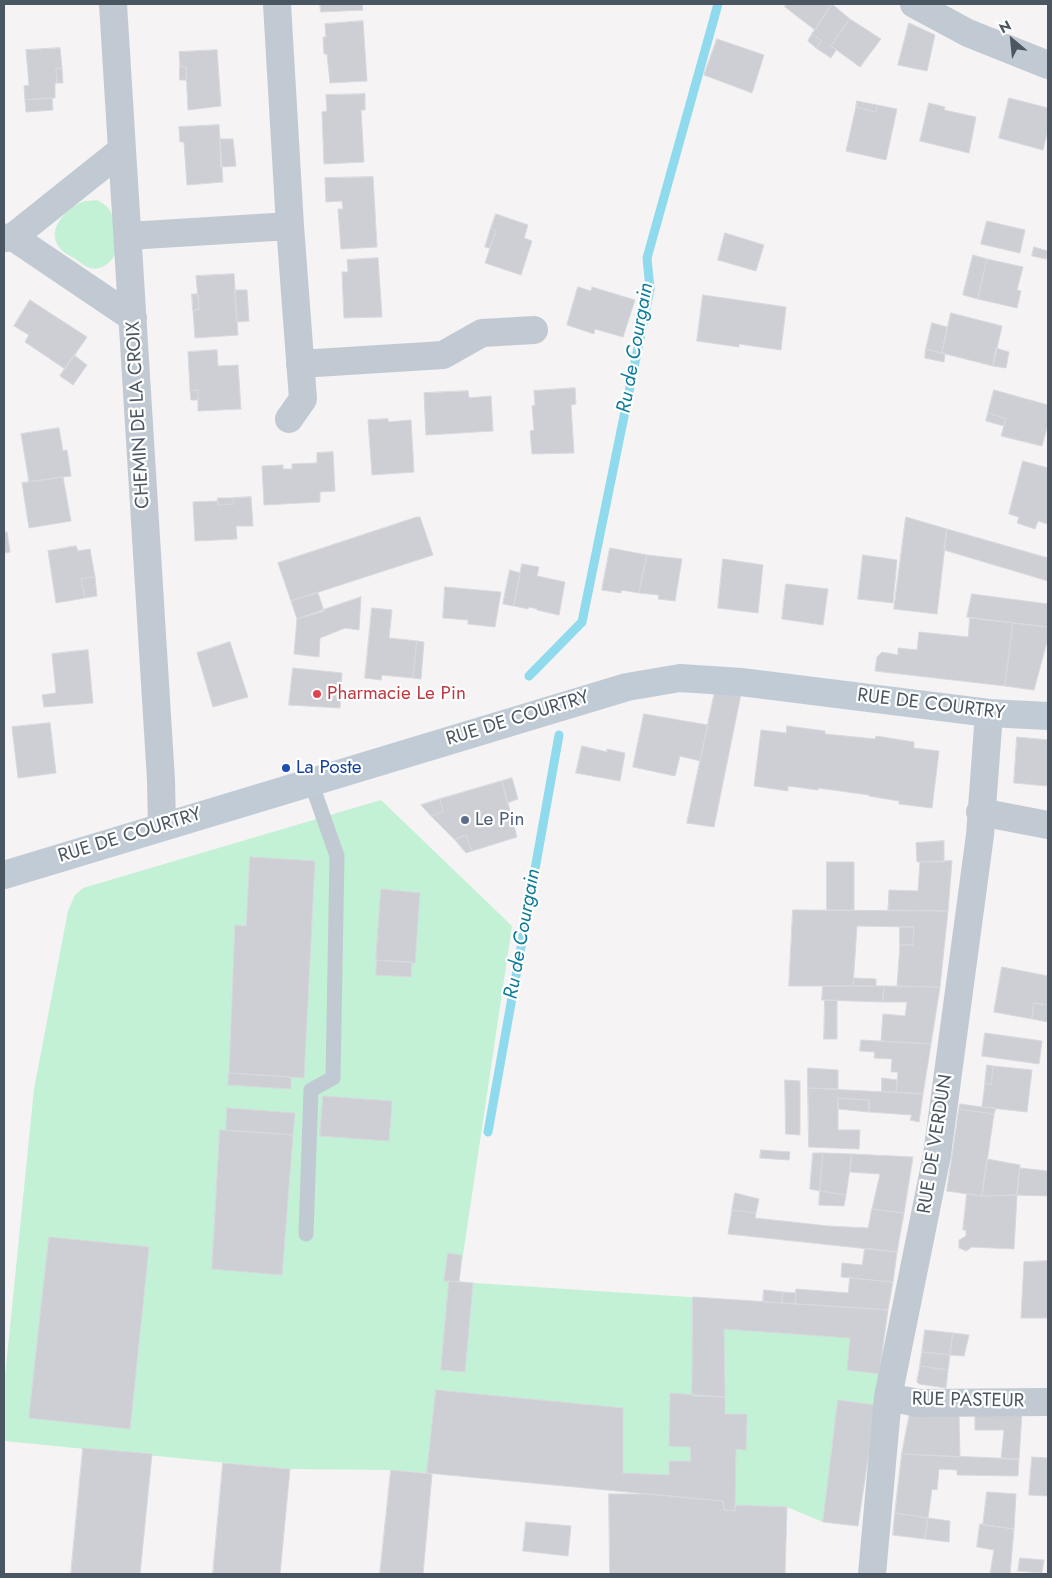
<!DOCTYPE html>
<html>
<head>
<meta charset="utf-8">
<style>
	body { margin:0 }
	#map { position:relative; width:1052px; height:1578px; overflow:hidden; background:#f5f3f3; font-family:Jost,sans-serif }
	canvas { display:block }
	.frame { position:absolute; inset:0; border:5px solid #4a5661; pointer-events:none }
	.north { position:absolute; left:987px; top:15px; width:50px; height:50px; -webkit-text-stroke:4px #fff; paint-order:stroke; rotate:332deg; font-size:14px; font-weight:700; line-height:20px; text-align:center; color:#4a5661 }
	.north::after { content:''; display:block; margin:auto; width:18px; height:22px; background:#4a5661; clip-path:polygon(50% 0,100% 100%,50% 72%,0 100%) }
</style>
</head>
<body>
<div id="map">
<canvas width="1052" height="1578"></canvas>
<div class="frame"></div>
<div class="north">N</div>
</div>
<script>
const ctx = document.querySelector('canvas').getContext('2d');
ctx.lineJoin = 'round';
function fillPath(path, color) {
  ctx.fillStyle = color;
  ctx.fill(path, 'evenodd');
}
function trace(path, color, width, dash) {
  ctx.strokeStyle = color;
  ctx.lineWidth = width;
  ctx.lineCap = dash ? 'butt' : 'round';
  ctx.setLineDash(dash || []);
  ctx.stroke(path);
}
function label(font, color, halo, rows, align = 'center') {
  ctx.font = font + ' Jost,sans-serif';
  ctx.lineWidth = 4.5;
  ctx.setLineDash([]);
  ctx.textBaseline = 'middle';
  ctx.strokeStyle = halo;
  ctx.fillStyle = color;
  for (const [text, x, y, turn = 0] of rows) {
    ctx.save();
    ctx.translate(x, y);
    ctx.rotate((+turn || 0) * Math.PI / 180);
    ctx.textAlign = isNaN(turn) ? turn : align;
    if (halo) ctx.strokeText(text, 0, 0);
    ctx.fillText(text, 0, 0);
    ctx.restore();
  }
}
fillPath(new Path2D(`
	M97,200C102,203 106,205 109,209C115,217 118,240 116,250C115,261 101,271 90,268C86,267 81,263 77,260C71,256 63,253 59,247C46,229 66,209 82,202C86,200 93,201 97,200Z
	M381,800L512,926L459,1282L888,1310L858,1526L823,1522L787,1507L735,1505L723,1501L427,1473L391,1470L290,1469L4,1441V1387L34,1089L68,911L75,895L83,888Z`), '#c3f1d5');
trace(new Path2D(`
	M529,676L582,622L650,289L647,258L718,4
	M488,1132L559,735`), '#90daee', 9);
const building = new Path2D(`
	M320,4H362L363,10L321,12Z
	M786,4H832L815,30L785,7Z
	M832,4L850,19L831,46L836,50L831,58L816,48L822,41L812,34Z
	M850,19L881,39L860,67L831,46Z
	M363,21L367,81L330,83L327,54H324L323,37H326L325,24Z
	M909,23L935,35L927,71L898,65Z
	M812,34L822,41L816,48L808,41Z
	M717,39L764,55L752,93L704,75Z
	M60,48L62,68L56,69L57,83H55V98L25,100L24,86L29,85L26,50Z
	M217,50L221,106L188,110L186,67L180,66L179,52Z
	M180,66L186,67L187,80H180Z
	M62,68L63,83H57L56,69Z
	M365,94V110H361L364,162L324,164L322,112L327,111L326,95Z
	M52,98L53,110L26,112L25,100Z
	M1009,98L1048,108V129L1043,150L999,138Z
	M857,101L877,105L876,112L856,107Z
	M929,103L945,107L944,110L976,117L969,153L920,141Z
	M877,105L897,109L886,160L846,151L856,107L876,112Z
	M219,125L223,182L187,185L184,142H180L179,127Z
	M220,139H233L236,166L221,167Z
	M373,177L377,247L341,249L338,209H343L342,201L326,202L325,178Z
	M496,214L528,225L524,238L532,241L521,275L485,263L496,231L491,228Z
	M987,221L1025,230L1020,253L981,244Z
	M491,228L496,231L490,248L485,247Z
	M725,233L764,245L756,271L718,260Z
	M1034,247L1048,251L1046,259L1032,256Z
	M973,255L987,259L978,299L963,295Z
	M378,258L382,317L344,318L342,272H348L347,260Z
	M987,259L1023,267L1017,290L1021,291L1017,308L978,299Z
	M234,274L238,335L195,338L193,310H199L196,276Z
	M578,287L591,291L592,287L635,300L623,337L595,329L594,334L567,325Z
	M235,290H247L249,321L237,322Z
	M192,294H198L199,310H193Z
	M703,295L786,307L781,350L739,344V347L697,341Z
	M30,300L87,337L65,369L25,342L29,335L14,326Z
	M951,313L1002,326L993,366L942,353Z
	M932,323L947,327L942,353L926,349Z
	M996,348L1009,352L1006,368L993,366Z
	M926,349L945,354L944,362L925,358Z
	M217,350L218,366L238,365L241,409L198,411V390L190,391L188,352Z
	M74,355L87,365L73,385L60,376Z
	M575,388L576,404L571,405L574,453L532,454L530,431L534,430L532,406L535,405L534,391Z
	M198,390V400H191L190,391Z
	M994,390L1048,405V424L1042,446L1001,436L1006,419L988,413Z
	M468,391L469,398L491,396L493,431L426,435L424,393Z
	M988,413L1006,419L1004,426L986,421Z
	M388,419V422L411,420L414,472L372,475L368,420Z
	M59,428L63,451L67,450L71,476L29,482L21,434Z
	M333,452L335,491L320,492V502L264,505L262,466L283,465V469H292V464L317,463V453Z
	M1023,461L1048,468V524L1038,521L1035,529L1017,523L1019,517L1009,514Z
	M63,477L71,521L29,528L22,483Z
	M251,497L253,526H236L237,539L195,541L193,502L218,501V505L234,504L233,498Z
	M218,498H233L234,504L218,505Z
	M417,517H420L433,555L291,601L278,563Z
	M906,517L947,529L937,614L894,609Z
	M947,529L1048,558V581L944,550Z
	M4,532H7L10,552L4,553Z
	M76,546L78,551L90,549L95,577L81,579L85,598L56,603L48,551Z
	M610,548L647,555L639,593L621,590V593L602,590Z
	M647,555L682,559L675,601L658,599L659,595L639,593Z
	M863,555L897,560L893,603L858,599Z
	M723,559L763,565L758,613L718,608Z
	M522,564L539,567L537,576L565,582L559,615L537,610V609L529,607L528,609L514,606Z
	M510,570L520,573L514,606L503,604Z
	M95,577L97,596L85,598L81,579Z
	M786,584L828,589L823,625L782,619Z
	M445,587L501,592L495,627L468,624V620L443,618Z
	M318,593L324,611L297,619L291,601Z
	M972,594L1048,604V627L967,617Z
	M361,597L359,630L345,628L320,638L319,657L294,654L297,619Z
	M372,608L392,610L389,638L417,641L413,678L382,675L381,680L365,678Z
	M970,618L1013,623L1005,686L875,671L877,657L882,652L898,655V648L917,650L919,632L968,637Z
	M1013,623L1048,627V638L1034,690L1005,686Z
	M417,641L424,642L421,679L413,678Z
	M230,642L248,697L213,707L197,653Z
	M88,650L93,703L44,707L42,695L56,693L52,654Z
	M293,668L342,673L340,708L289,705Z
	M715,691L741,694L714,827L687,823Z
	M644,714L708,725L700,761L680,756L675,776L633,767Z
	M50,723L56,773L18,778L12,727Z
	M787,726L825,731V734L875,739L876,736L914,742V748L939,751L932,808L899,804V801L869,796V795L818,788V790L788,786V791L754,786L761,730L786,733Z
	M1017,737L1048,740V786L1014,783Z
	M582,746L607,752V749L625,753L620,781L576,773Z
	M512,778L518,799L507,803L502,781Z
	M502,781L517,837L472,851L466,835L455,840L431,816L443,812L440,799Z
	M440,799L443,812L431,816L421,805Z
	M466,835L472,851L466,853L455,840Z
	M944,841V862H917L916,843Z
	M250,857L315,861L304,1078L229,1073L235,925L246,926Z
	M952,861L948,911L888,910L889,890L918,891L920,862Z
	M827,862H854V910H827Z
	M381,889L420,893L415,963L376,960Z
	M793,910L948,911L940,987L897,986L900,945H913L914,927L857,926L853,986H789Z
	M900,927H914L913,945H900Z
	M377,960L412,962L411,977L376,975Z
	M1002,967L1048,976V1005L1034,1003L1032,1019L994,1012Z
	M854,978L876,979V986H853Z
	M823,986H884L883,1002L822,1000Z
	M884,986L940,987L931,1044L881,1041L883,1014L905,1016L907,1002H883Z
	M825,1000H837V1039H824Z
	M1034,1003L1048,1005V1022L1032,1019Z
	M985,1033L1042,1041L1039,1064L982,1056Z
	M861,1040L931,1044L923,1094L896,1092L898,1072H891L892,1059L874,1058L875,1052L860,1051Z
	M987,1065L993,1066L991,1085L985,1083Z
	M993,1066L1032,1070L1027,1112L982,1107L985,1083L991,1085Z
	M808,1068L838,1070V1089L808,1088Z
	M229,1073L291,1077V1089L228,1085Z
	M882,1078L897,1080L896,1092H882Z
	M785,1080L800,1081V1135L786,1134Z
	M808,1088L923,1094L919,1122L910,1120L912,1115L869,1112V1100L838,1098V1130H860L859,1149L809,1147Z
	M323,1096L392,1101L389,1141L320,1136Z
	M838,1098L869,1100V1112L838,1109Z
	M960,1104L982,1107L996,1108L994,1114L959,1109Z
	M227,1108L295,1113L293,1135L226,1130Z
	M959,1109L994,1114L982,1196L947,1191Z
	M220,1130L293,1135L282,1275L212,1269Z
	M761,1150L790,1152L789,1160L760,1158Z
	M813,1153H823L820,1191L810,1189Z
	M823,1153L852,1154L846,1195L820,1191Z
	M852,1154L913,1157L904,1213L872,1209L880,1174L850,1172Z
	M987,1159L1020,1165L1017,1195L982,1196Z
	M1020,1168L1048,1171V1196L1017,1195Z
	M820,1191L846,1195L844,1206L819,1205Z
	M735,1193L759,1199L756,1213L732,1210Z
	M967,1194L982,1196L1017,1195L1014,1249L972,1247L966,1251L959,1248V1240L966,1236V1230H963Z
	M872,1209L904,1213L897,1252L728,1234L732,1210L756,1213L755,1218L828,1226L868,1228Z
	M49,1237L149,1247L130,1429L29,1418Z
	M865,1248L897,1252L893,1282L841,1277L842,1263L862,1265Z
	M448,1253L462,1255L459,1282L444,1281Z
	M1048,1261V1318H1021L1024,1262Z
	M850,1278L893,1282L888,1310L795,1304L796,1289L848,1293Z
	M449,1281L473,1283L465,1372L441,1370Z
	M764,1290L783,1292L782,1303L763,1302Z
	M783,1292L796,1293L795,1304L782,1303Z
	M693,1297L888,1310L879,1374L847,1370L850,1338L724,1329L725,1397L692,1396Z
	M925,1330L953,1333L950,1355L922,1352Z
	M953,1333L969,1335L964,1356L950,1355Z
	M922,1352L950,1355L948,1370L920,1366Z
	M920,1366L948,1370L946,1388L919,1384L917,1382Z
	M436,1390L623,1408V1473L669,1475V1461H691L690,1447L669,1446L670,1393L725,1397V1414H747L746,1450L736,1449L735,1511L724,1510L723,1501L427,1473Z
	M838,1400L876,1405L858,1526L823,1522Z
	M911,1407L959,1414L960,1457L902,1454Z
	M1022,1412L1019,1459H1001L1004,1430H975V1413Z
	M83,1448L152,1454L140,1574H71Z
	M902,1454L1019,1459L1018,1476L957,1475V1470L939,1469L937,1490L932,1489L928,1518L895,1513Z
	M1032,1457L1048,1458V1496L1029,1495Z
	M223,1463L290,1469L280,1574H213Z
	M391,1470L432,1474L423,1574H380Z
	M987,1492L1016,1494L1014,1529L983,1525Z
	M609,1494H648L723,1501L724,1510L735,1511V1505L787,1507L785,1574H610Z
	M895,1513L928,1518L925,1539L893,1535Z
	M928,1518L950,1521L949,1542L925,1539Z
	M526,1522L571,1526L568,1556L523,1551Z
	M980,1524L1014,1529L1010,1574H990L994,1550L977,1547Z
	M1020,1558L1044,1560L1042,1573L1018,1571Z`);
fillPath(building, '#cdcfd5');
trace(building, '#d7d9de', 1);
trace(new Path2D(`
	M306,1234L311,1090L333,1078L337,856L311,782`), '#c1cad2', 15);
trace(new Path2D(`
	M113,4L161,780L162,826
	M277,4L290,226L303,399L289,419
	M914,4L968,33L1048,65
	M128,236L290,226
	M13,237L133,318
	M4,238L13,237L122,150
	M300,364L443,355L482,333L534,330
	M980,812L1048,825
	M888,1397L918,1403L1048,1402
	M872,1574L888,1397L937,1155L980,835L989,713`), '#c1cad2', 28);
trace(new Path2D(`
	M4,875L627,687L680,678L741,682L989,713L1048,716`), '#c1cbd6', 28);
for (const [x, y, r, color] of [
	[317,694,5,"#e0444e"],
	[286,768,5,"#1a4fb4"],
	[465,820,5,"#5c6f8a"]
]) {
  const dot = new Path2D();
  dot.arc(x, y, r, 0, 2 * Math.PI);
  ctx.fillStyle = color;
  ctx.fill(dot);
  trace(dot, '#fff', 2);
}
label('19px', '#4a5661', '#fff', [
	["CHEMIN DE LA CROIX",139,415,-93],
	["RUE DE COURTRY",931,705,7],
	["RUE DE COURTRY",518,719,-17],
	["RUE DE COURTRY",130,836,-17],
	["RUE DE VERDUN",936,1144,-81],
	["RUE PASTEUR",968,1401,1]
]);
label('19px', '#be3a42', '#fff', [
	["Pharmacie Le Pin",327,694]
], 'left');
label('19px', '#164399', '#fff', [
	["La Poste",296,768]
], 'left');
label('19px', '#4e5e75', '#fff', [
	["Le Pin",475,820]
], 'left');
label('italic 20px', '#0c7c9b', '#fff', [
	["Ru de Courgain",636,348,-80],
	["Ru de Courgain",523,934,-80]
]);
</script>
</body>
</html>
